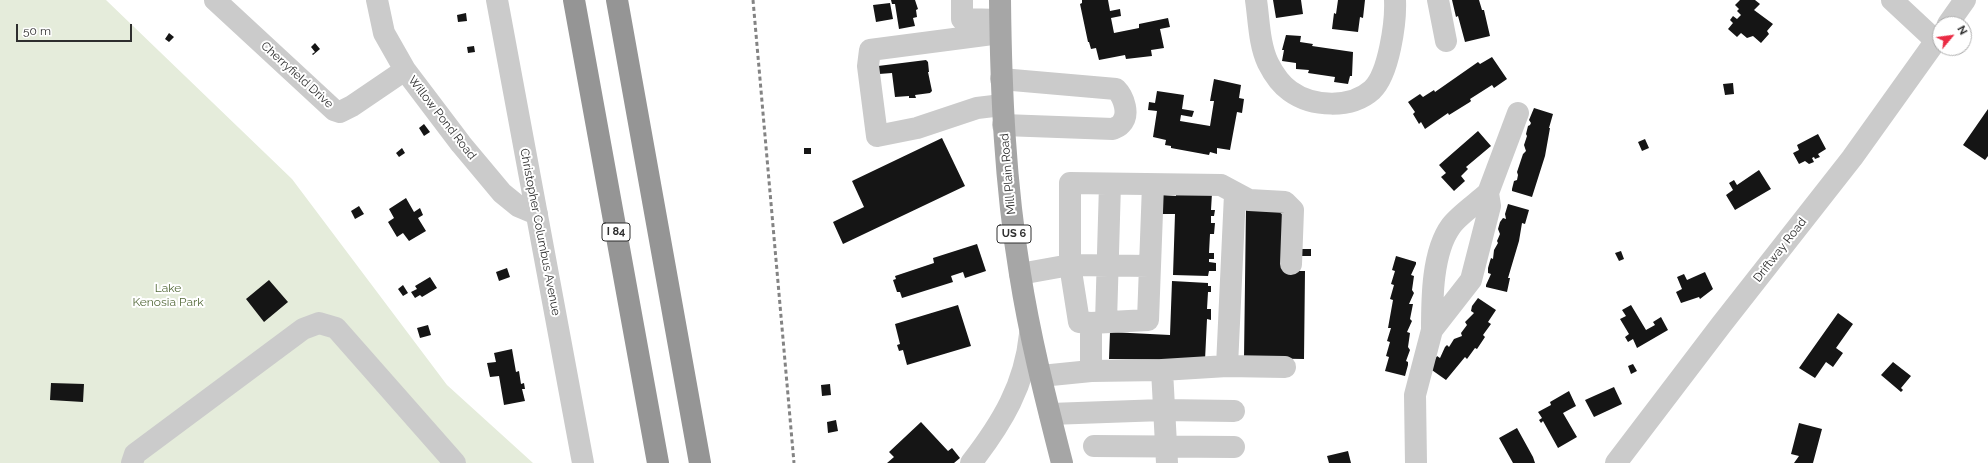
<!DOCTYPE html>
<html>
<head>
<meta charset="utf-8">
<style>
	body { margin:0 }
	#map { position:relative; width:1988px; height:463px; overflow:hidden; background:#fff; font-family:Raleway,sans-serif }
	canvas { display:block }
	.north { position:absolute; left:1932px; top:16px; width:40px; height:40px; box-sizing:border-box; background:#fff; border:1px solid #ababab; border-radius:50%; rotate:61deg; font-size:11px; font-weight:700; line-height:16px; text-align:center; color:#2e2e2e }
	.north::after { content:''; display:block; margin:auto; width:14px; height:18px; background:#ea2b44; clip-path:polygon(50% 0,100% 100%,50% 72%,0 100%) }
	.scale { position:absolute; left:16px; top:24px; width:116px; height:18px; box-sizing:border-box; border:2px solid #2e2e2e; border-top:0; padding-left:5px; font-size:12px; line-height:14px; white-space:nowrap; color:#2e2e2e; -webkit-text-stroke:3px #fff; paint-order:stroke }
</style>
</head>
<body>
<div id="map">
<canvas width="1988" height="463"></canvas>
<div class="north">N</div>
<div class="scale">50 m</div>
</div>
<script>
const ctx = document.querySelector('canvas').getContext('2d');
ctx.lineJoin = 'round';
function fillPath(path, color) {
  ctx.fillStyle = color;
  ctx.fill(path, 'evenodd');
}
function trace(path, color, width, dash) {
  ctx.strokeStyle = color;
  ctx.lineWidth = width;
  ctx.lineCap = dash ? 'butt' : 'round';
  ctx.setLineDash(dash || []);
  ctx.stroke(path);
}
function label(font, color, halo, rows, align = 'center') {
  ctx.font = font + ' Raleway,sans-serif';
  ctx.lineWidth = 4;
  ctx.setLineDash([]);
  ctx.textBaseline = 'middle';
  ctx.strokeStyle = halo;
  ctx.fillStyle = color;
  for (const [text, x, y, turn = 0] of rows) {
    ctx.save();
    ctx.translate(x, y);
    ctx.rotate((+turn || 0) * Math.PI / 180);
    ctx.textAlign = isNaN(turn) ? turn : align;
    if (halo) ctx.strokeText(text, 0, 0);
    ctx.fillText(text, 0, 0);
    ctx.restore();
  }
}
fillPath(new Path2D(`
	M0,0H106L292,179L447,385L533,463H0Z`), '#e5ecdb');
fillPath(new Path2D(`
	M891,0H915L918,9L916,10L917,17L913,18L915,26L899,29L895,4H892Z
	M1082,0H1108L1110,11L1120,9L1121,16L1111,18L1114,33L1139,28V24L1168,18L1170,27L1160,29L1164,48L1151,50L1152,56L1126,59L1125,55L1099,60L1096,48L1091,49L1089,42H1088L1080,4L1082,3Z
	M1273,0H1301L1303,14L1276,18Z
	M1365,0L1363,18L1360,17L1358,32L1332,29L1334,13L1336,14L1338,0Z
	M1452,0H1479L1482,10H1484L1490,36L1465,42L1458,16L1456,17Z
	M1740,0H1755L1760,4L1754,10L1773,24L1767,31L1769,34L1761,43L1753,36L1747,38L1741,33L1737,37L1728,29L1733,23L1730,20L1733,16L1737,19L1741,15L1737,11L1739,9L1735,5Z
	M890,3L893,19L876,22L873,5Z
	M466,13L467,21L458,22L457,15Z
	M169,33L174,37L169,42L165,39Z
	M1286,35L1301,36L1300,42L1313,44L1312,46L1353,52L1352,76H1350L1348,84L1334,82L1335,77L1308,73L1309,70L1296,69V63L1282,61L1284,50H1282Z
	M315,43L320,49L313,55L312,54L315,52L311,47Z
	M474,46L475,52L468,53L467,47Z
	M1492,57L1507,79L1494,88L1492,85L1470,99L1471,101L1470,102L1449,115L1448,113L1425,129L1421,122L1419,124L1413,114L1415,112L1408,102L1420,94L1423,97L1434,90L1435,92L1478,62L1480,64Z
	M926,60L928,62L929,72H928L932,91L930,93L915,95L916,98H909V96L895,97L892,73L879,74L878,66Z
	M1214,79L1241,85L1239,98L1244,99L1242,113L1237,112L1230,150L1217,148V154L1210,152L1209,155L1171,148V146L1165,145L1166,140L1153,137L1157,111L1148,110L1149,102L1155,103L1157,91L1184,95L1182,109L1194,111L1192,117L1181,115L1180,121L1210,126L1214,101H1210Z
	M1733,83L1734,94L1725,95L1723,84Z
	M1534,108L1553,114L1549,128H1550L1545,156L1532,197L1512,191V189L1514,181L1517,180L1518,175L1517,172L1523,154L1526,151L1524,145L1527,136L1526,134L1528,126L1530,125L1531,123L1529,120Z
	M1988,109V156L1985,160L1963,145Z
	M424,124L430,132L424,136L419,128Z
	M1478,131L1491,146L1466,167L1468,169L1461,176L1465,181L1454,191L1441,177L1446,173L1439,165Z
	M1818,134L1826,149L1818,154L1820,157L1815,159L1814,157L1812,158L1814,162L1809,164L1805,161L1799,164L1793,153L1799,150L1797,145Z
	M942,138L965,186L843,244L833,222L864,207L852,181Z
	M1645,139L1649,148L1642,151L1638,142Z
	M402,148L405,153L399,157L396,153Z
	M804,148H811V154H804Z
	M1759,170L1771,189L1735,210L1726,195L1733,190L1729,183L1734,180L1737,185Z
	M1176,192L1212,193L1211,210H1215L1214,216H1211V223H1215L1214,234H1210L1209,253H1214V259H1209V262L1216,263V271H1209L1208,276L1173,275L1175,214H1161L1162,195L1176,196Z
	M406,198L414,212L420,208L423,215L418,218L426,231L409,241L403,233L397,237L388,222L394,218L389,209Z
	M1508,204L1529,210L1525,224L1522,223L1519,241L1508,278H1510L1507,292L1486,287V285L1491,274L1488,273V268L1490,261L1491,258L1493,259L1494,250L1498,243L1497,241L1500,234L1498,229L1500,222L1503,218L1506,219L1505,214Z
	M359,206L364,214L355,219L351,211Z
	M1246,207H1285L1284,271H1305L1304,359L1244,358Z
	M977,244L986,271L965,278L963,272L951,276L953,282L902,298L900,292H897L893,280L896,279L895,276L934,263L933,258Z
	M1302,249H1311V256H1302Z
	M1621,251L1624,259L1619,261L1615,253Z
	M1396,256L1416,262V264L1411,275L1414,276L1412,290L1414,293L1409,304H1413L1410,319L1412,321L1407,332L1410,333L1408,347L1410,350L1406,361L1408,362V365L1405,376L1385,371L1389,357L1386,356L1390,342L1387,341L1391,328H1388L1393,300L1390,299L1394,285L1391,284L1395,271L1392,270Z
	M507,268L510,277L499,281L496,272Z
	M1705,272L1713,289L1700,299L1699,297L1681,303L1676,292L1682,289L1677,277L1684,274L1687,280Z
	M430,277L437,288L422,297L420,295L415,298L411,292L417,289L415,286Z
	M269,280L288,302L264,322L246,299Z
	M1172,281L1208,283V286H1211V292H1208L1207,309H1211V320L1207,319L1205,360L1109,359L1110,332L1170,335Z
	M403,285L408,293L403,296L398,289Z
	M1478,298L1496,310L1488,322L1491,324L1483,335L1485,337L1477,349L1475,348L1467,359L1465,357L1446,380L1429,368L1437,356L1440,358L1445,347L1447,345L1449,347L1454,339L1462,336L1461,333L1467,325L1465,322L1474,313L1471,311L1472,306Z
	M958,305L971,346L907,365L903,350L899,351L897,345L900,344L895,324Z
	M1631,305L1646,330L1655,325L1653,322L1661,317L1668,330L1637,348L1633,339L1628,342L1625,337L1629,334L1620,319L1626,316L1622,310Z
	M1838,313L1853,324L1836,348L1843,353L1833,367L1826,362L1815,378L1799,368Z
	M428,325L431,335L420,338L417,328Z
	M512,349L516,372L519,371L521,384L524,383L525,389H522L525,401L504,405L499,376L490,377L487,363L496,362L494,353Z
	M1893,362L1911,376L1901,388L1903,390L1901,392L1881,375Z
	M1633,364L1637,371L1631,374L1628,366Z
	M51,383L84,384L83,402L50,400Z
	M830,384L831,395L822,396L821,385Z
	M1614,387L1622,404L1594,417L1585,400Z
	M1569,391L1576,406L1563,413L1577,437L1558,448L1543,421L1541,423L1539,420L1542,418L1538,412L1551,405L1550,402Z
	M836,420L838,431L828,433L827,422Z
	M921,422L948,451L952,448L960,458L954,463H887L894,457L889,452Z
	M1799,423L1822,429L1813,463H1794L1799,456L1791,454Z
	M1517,428L1533,457L1535,463H1513L1499,438Z
	M1348,451L1351,463H1329L1327,456Z`), '#151515');
trace(new Path2D(`
	M215,0L334,110L340,112L352,106L405,70
	M377,0L384,33L405,70L461,144L502,193L518,206L537,214
	M497,0L583,463
	M962,0V19L1000,20
	M1256,0C1259,20 1259,44 1268,63C1273,73 1280,84 1290,91C1312,107 1351,109 1372,90C1389,74 1396,22 1395,0
	M1438,0L1446,41
	M1892,0L1936,41
	M1948,24L1965,0
	M1000,33L870,50L868,66L877,136L917,128L977,108L1002,105
	M1001,79L1116,89C1124,97 1130,115 1121,124C1120,126 1115,128 1113,129L1003,125
	M1150,266L1070,265V183L1221,185L1249,200L1285,202L1293,210L1291,264
	M1020,274L1070,265L1079,322L1091,323V371
	M1106,322L1110,184
	M1091,323L1148,320L1153,185
	M1432,330C1432,299 1432,252 1451,226C1459,215 1477,203 1488,193
	M1227,366L1285,367
	M1162,370L1227,366L1235,194
	M1041,376L1091,371L1162,370L1167,463
	M1050,414L1163,410L1234,411
	M1094,446L1234,447
	M132,463L135,454L303,329L319,323L336,328L455,463
	M971,463C1002,423 1025,385 1030,334
	M1416,463L1415,395L1432,330L1471,280L1490,206L1488,193L1518,113
	M1616,463L1721,325L1852,158L1940,35`), '#cbcbcb', 22);
trace(new Path2D(`
	M1000,0C1001,92 1005,183 1020,274C1030,338 1046,400 1062,463`), '#a6a6a6', 22);
trace(new Path2D(`
	M574,0L658,463
	M617,0L700,463`), '#959595', 22);
trace(new Path2D(`
	M753,0L794,463`), '#838383', 3, [4, 3]);
for (const [x, y, w] of [
	[616,232,28],
	[1014,234,34]
]) {
  const box = new Path2D();
  box.roundRect(x - w / 2, y - 9, w, 18, 3);
  ctx.fillStyle = '#fff';
  ctx.fill(box);
  trace(box, '#2e2e2e', 1);
}
label('bold 11px', '#2e2e2e', null, [
	["I 84",616,232],
	["US 6",1014,234]
]);
label('12px', '#2e2e2e', '#fff', [
	["Cherryfield Drive",297,75,42],
	["Willow Pond Road",442,118,52],
	["Mill Plain Road",1008,174,-95],
	["Christopher Columbus Avenue",540,232,79],
	["Driftway Road",1780,250,-52]
]);
label('12px', '#546a3a', '#fff', [
	["Lake",168,288],
	["Kenosia Park",168,302]
]);
</script>
</body>
</html>
